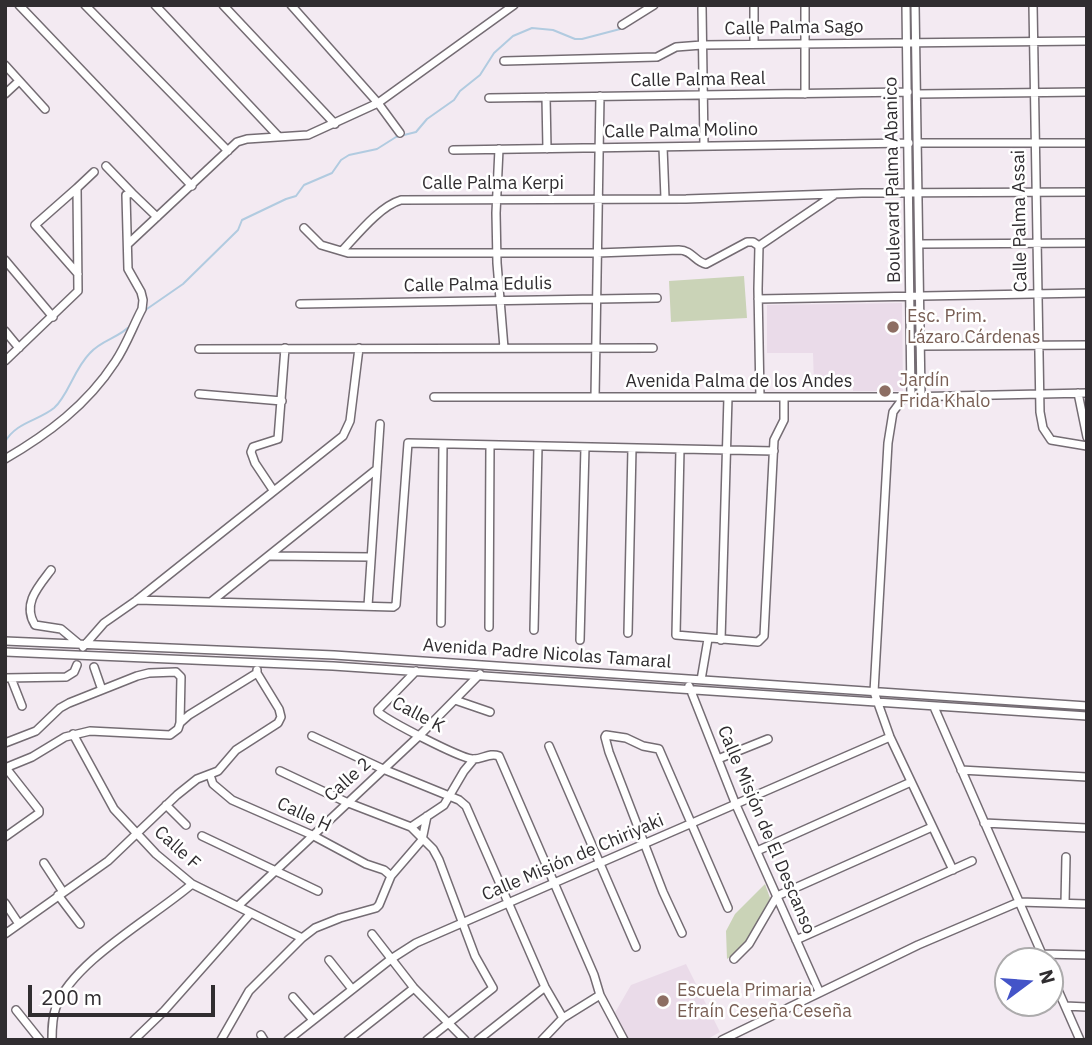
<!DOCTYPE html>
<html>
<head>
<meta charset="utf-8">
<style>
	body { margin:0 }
	#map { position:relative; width:1092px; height:1045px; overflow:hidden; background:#f3eaf2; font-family:"IBM Plex Sans",sans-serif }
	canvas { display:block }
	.frame { position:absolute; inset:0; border:7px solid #302d30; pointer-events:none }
	.north { position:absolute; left:994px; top:947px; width:70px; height:70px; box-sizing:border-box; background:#fff; border:2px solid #acabac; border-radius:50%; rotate:74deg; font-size:19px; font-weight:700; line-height:28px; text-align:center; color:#302d30 }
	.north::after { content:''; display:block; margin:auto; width:24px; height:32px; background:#4454c8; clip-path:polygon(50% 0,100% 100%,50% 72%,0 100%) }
	.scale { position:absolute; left:28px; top:985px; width:187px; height:32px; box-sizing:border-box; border:4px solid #302d30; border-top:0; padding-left:9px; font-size:21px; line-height:24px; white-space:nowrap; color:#302d30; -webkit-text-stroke:5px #fff; paint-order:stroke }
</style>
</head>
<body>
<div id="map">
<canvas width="1092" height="1045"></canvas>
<div class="frame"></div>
<div class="north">N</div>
<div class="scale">200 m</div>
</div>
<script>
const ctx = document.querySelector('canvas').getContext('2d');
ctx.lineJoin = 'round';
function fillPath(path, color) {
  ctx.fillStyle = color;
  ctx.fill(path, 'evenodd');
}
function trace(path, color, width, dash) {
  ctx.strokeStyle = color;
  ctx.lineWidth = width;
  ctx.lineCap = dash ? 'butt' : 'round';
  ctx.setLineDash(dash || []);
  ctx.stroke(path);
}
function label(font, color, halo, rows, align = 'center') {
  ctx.font = font + ' "IBM Plex Sans",sans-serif';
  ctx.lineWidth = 5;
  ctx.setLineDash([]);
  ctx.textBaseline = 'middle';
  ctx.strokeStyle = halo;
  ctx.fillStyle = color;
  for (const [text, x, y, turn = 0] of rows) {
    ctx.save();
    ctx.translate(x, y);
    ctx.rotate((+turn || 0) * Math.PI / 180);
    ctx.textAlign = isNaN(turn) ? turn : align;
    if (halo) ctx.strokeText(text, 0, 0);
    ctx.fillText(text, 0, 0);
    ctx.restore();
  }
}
fillPath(new Path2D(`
	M902,303L903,391H853V385H814L813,353H767V305Z
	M686,964L720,1032L706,1040H626L613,1016L631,985Z`), '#eadbe9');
fillPath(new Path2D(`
	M744,276L747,318L671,322L669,281Z
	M765,884L770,898C759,921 750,946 727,959L726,931L735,914Z`), '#cad3b7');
trace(new Path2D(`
	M144,311L183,284L238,230L242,220L286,199L296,196L304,185L332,173L341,160L349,155L377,149L396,137L416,132L427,119L454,100L460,91L480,75L494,53L513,36L532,28L553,30L575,39H582L624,28
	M5,442C16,422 38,421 54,408C68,396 74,369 90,353C101,340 119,338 131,325`), '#b1cbe0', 2);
const minor = new Path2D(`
	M19,5L192,186
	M85,5L228,151
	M155,5L278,136
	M223,5L335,124
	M291,5L378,103L400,133
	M754,5V44
	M805,5V94
	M906,5L911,397
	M915,5L921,396
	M1033,5L1040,412L1043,428L1051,440L1087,446
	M702,8L704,146
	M622,25L654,5
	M504,61L657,57L676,47L702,45L1087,41
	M5,65L45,109
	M5,94L19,81
	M917,94L1087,92
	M546,97L547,149
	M489,98L908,92
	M918,143H1087
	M663,147L665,198
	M499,149L496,213L497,263L504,348
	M453,150L909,143
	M106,166L132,193
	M77,188L94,172
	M304,228L321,245L348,253H597L679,250C692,250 695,262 706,264L747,242H753L759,246
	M128,244L237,142L247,139L308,135L378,103L514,5
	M920,244L1087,243
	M759,246L758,289L760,397
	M759,246L834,195
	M342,251C357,235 380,206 401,200L686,199L862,193L1087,192
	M5,260L53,317
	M758,299L1087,293
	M300,304L657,298
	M5,331L19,348
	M920,346L1087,345
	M199,349L653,348
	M5,361L78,291L77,188L35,225L78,274
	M1078,393L1087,437
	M199,394L282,401
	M434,397H904L1087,393
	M595,397L600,96
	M904,397L893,412L888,443L874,692L890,737L953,870
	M680,449L676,635L758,642L764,636L774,440L784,420V397
	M5,459C48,434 87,405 115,362C126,346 133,326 142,309L143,300L141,292L128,269L126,195L132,193L157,217
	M273,490L255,463L251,452L253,447L278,439L285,348
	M270,556L371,557
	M51,570C38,587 22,604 35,625L61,629L79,644
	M137,600L393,607L396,605L408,443L774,451
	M212,601L377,469
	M368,606L380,424
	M441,623L443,444
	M489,627L490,445
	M534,630L538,446
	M628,633L632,448
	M580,640L585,447
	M721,640L728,397
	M5,641L334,655L1087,706
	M83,647L104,623L137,600L343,436L350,421L359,348
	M5,652L333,666L1087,716
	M94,667L102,690
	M416,671L378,710V712C390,722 458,757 472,759C482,760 489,752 499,756L594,975L600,995L624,1040
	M5,678L66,677L74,672L77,665
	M11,678L22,706
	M701,680L708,639
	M689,686L736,805L819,991
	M455,700L490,712
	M934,707L1045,961
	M180,723L189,715L257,673V670
	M73,734L114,809L156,854L192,884L302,938
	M312,736L383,769L459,800L466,806L545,987L563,1018
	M5,743L36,731L60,708L69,703L137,676L149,673L176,672L181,677L180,723L178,729L170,735L90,731L65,737L32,757L5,768
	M549,746L636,947
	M718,759L768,739
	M961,770L1087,777
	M280,771L346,802L411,827L433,849L439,860L475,956L493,988L427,1040
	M210,775L213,784L232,800L312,835L366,864L384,870L391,876
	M166,805L186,825
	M984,823L1087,828
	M411,827L444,805L464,771L474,759
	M202,836L318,891
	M5,837L39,813V810L6,768
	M757,851L911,782
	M44,863L63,892
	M58,895L80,924
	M5,903L19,924
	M1065,903L1066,857
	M238,906L420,735L480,674
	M682,933L663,892L609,752L605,737L606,735L626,738L643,746L659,749L728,908
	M5,934L108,861L177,795L197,779L218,771L236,750L278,723L281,717L279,709L257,673
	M372,934L414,988L465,1040
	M796,940L972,861
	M1042,954L1087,955
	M734,959L749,944L777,896L932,827
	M329,960L352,989
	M1050,972L1080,1040
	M293,997L313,1020
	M1065,1006L1087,1007
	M16,1010L40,1040
	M261,1035L264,1040
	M52,1040C52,1029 52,1018 56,1007C73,961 154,917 192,884
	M134,1040L164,1011L251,913
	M221,1040L249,991L302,938L315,928L340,918L376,908L379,905L391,876L422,840L427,816
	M288,1040L391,959L416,943L890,737
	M348,1040L414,988
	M478,1040L545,987
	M542,1040L563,1018L600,995
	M722,1040L918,945L1019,902L1087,904`);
trace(minor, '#746c73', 10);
trace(minor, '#fff', 7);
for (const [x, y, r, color] of [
	[893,327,7,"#8d6e63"],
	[885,391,7,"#8d6e63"],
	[663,1001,7,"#8d6e63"]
]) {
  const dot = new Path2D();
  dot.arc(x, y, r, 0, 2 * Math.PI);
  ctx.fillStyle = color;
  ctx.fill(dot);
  trace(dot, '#fff', 2.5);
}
label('18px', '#302d30', '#fff', [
	["Calle Palma Sago",794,28,-1],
	["Calle Palma Real",698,80,-1],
	["Calle Palma Molino",681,131,-1],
	["Boulevard Palma Abanico",893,180,-91],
	["Calle Palma Kerpi",493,184],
	["Calle Palma Assai",1020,221,-91],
	["Calle Palma Edulis",478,285,-1],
	["Avenida Palma de los Andes",739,382],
	["Avenida Padre Nicolas Tamaral",547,654,4],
	["Calle K",418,715,28],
	["Calle 2",348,780,-42],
	["Calle H",304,815,25],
	["Calle Misión de El Descanso",766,830,67],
	["Calle F",177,848,42],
	["Calle Misión de Chiriyaki",573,858,-23]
]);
label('18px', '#785e54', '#fff', [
	["Esc. Prim.",907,317],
	["Lázaro Cárdenas",907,338],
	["Jardín",899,381],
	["Frida Khalo",899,402],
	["Escuela Primaria",677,991],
	["Efraín Ceseña Ceseña",677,1012]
], 'left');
</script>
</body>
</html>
